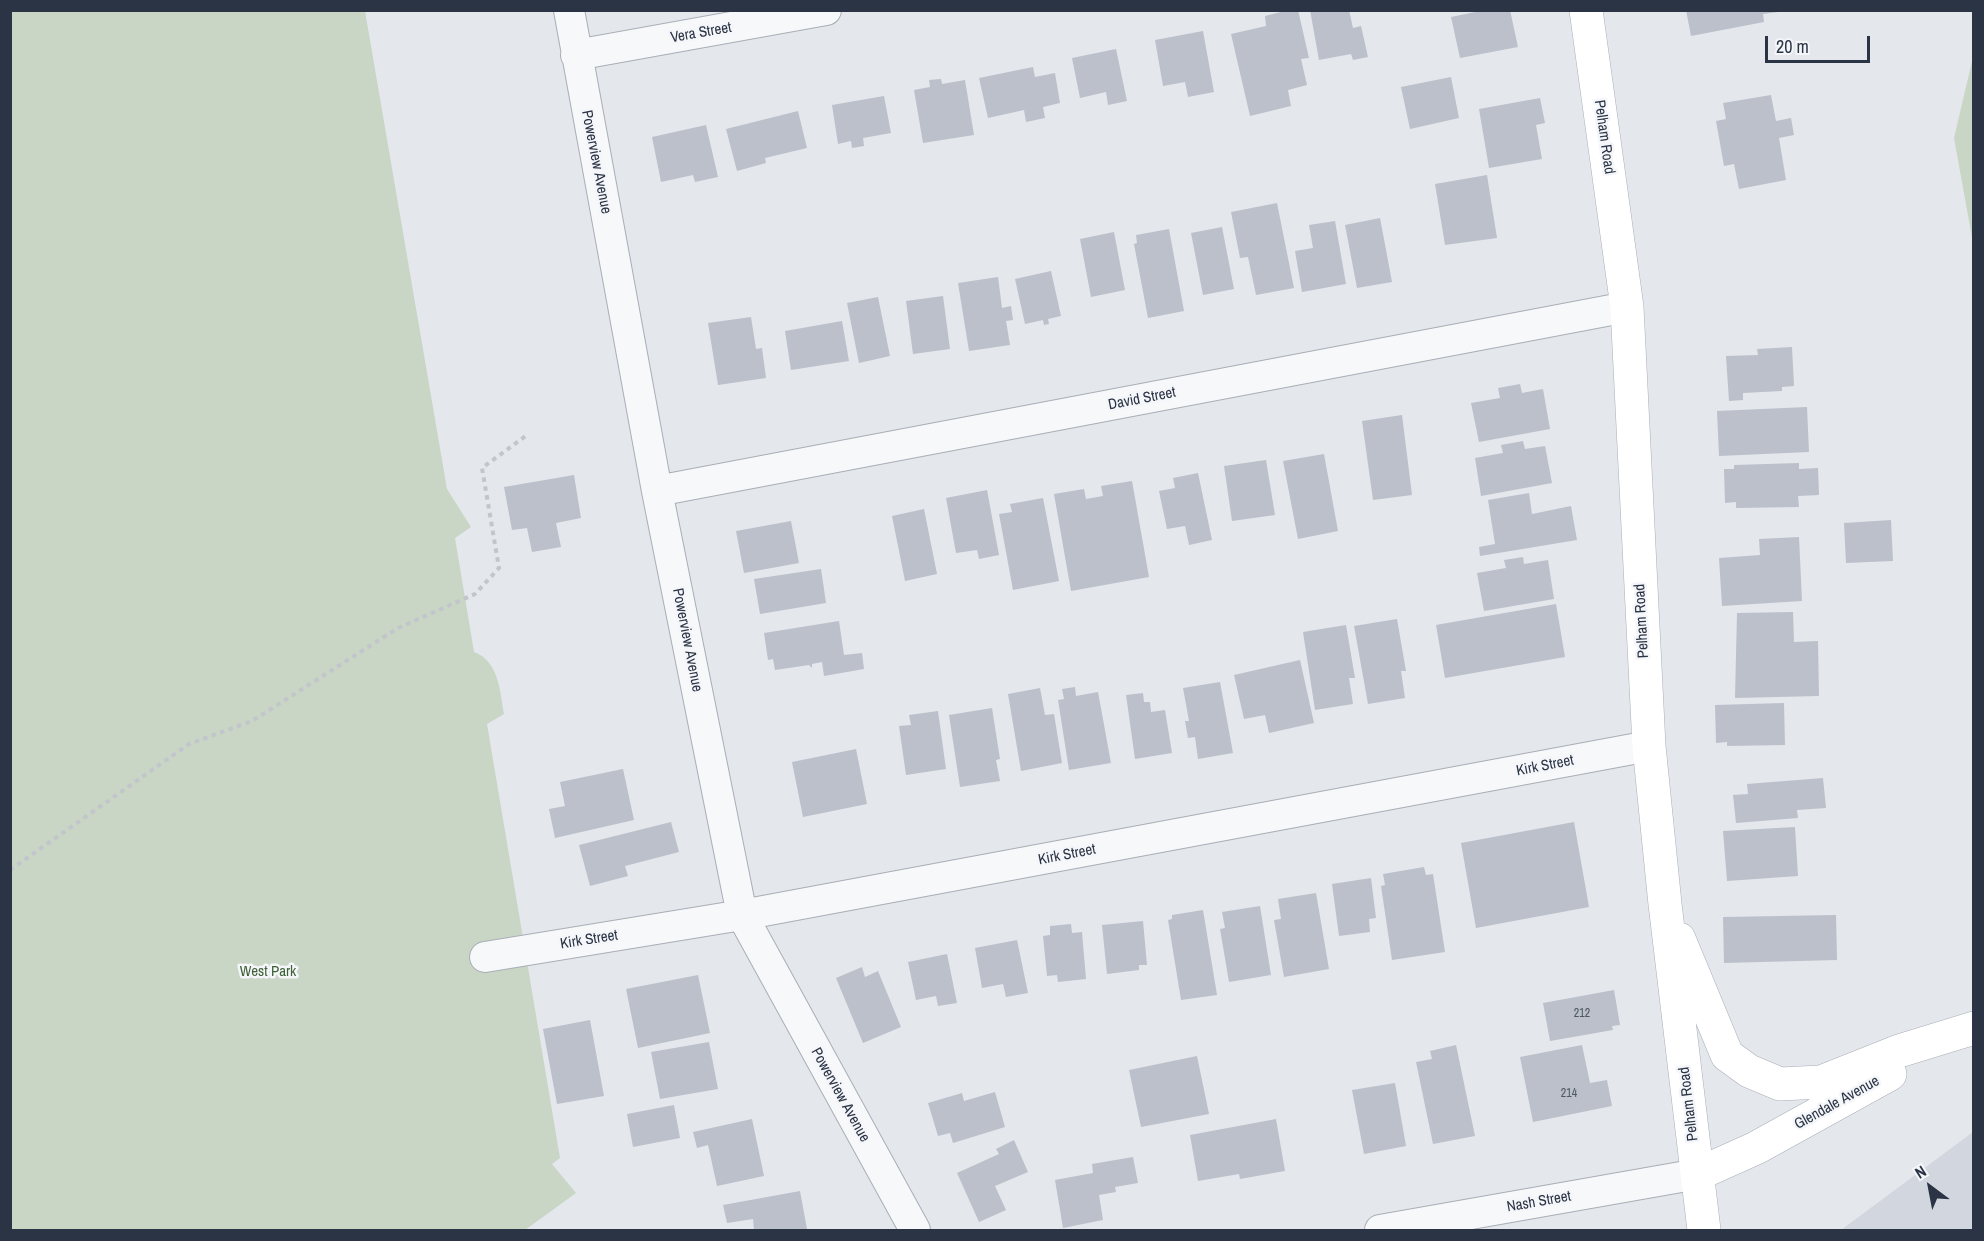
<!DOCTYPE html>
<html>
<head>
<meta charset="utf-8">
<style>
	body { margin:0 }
	#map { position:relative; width:1984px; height:1241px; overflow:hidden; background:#e4e7ec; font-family:"Archivo Narrow",sans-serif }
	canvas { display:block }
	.frame { position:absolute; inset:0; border:12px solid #2b3445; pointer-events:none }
	.north { position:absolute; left:1900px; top:1157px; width:60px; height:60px; -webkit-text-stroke:4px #f4f6f9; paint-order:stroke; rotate:328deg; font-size:16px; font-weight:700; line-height:24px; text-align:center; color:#2b3445 }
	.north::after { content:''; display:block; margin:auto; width:21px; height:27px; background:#2b3445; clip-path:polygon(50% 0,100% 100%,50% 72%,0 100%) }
	.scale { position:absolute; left:1765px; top:36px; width:105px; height:27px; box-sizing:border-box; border:3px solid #2b3445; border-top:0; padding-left:8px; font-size:18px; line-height:21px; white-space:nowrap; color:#2b3445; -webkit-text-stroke:4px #f4f6f9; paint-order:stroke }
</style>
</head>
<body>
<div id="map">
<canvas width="1984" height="1241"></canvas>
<div class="frame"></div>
<div class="north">N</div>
<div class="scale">20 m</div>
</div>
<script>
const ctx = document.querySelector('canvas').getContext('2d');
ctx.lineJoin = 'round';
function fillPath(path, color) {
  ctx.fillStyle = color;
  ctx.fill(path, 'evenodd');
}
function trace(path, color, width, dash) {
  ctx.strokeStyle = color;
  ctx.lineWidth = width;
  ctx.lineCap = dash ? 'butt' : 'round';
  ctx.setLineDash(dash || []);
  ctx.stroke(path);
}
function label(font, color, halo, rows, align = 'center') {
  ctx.font = font + ' "Archivo Narrow",sans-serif';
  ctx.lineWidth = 5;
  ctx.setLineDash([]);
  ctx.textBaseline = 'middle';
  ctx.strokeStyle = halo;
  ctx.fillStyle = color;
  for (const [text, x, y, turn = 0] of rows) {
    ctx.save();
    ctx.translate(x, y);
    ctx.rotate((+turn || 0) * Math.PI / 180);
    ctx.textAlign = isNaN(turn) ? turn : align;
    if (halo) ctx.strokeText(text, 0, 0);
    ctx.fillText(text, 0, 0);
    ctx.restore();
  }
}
fillPath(new Path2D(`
	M1973,1132V1230H1841Z`), '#d2d6de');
fillPath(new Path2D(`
	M10,11H365L447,489L471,527L455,538L474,652C499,661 500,692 504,714L487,724L560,1158L552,1164L576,1193L525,1230H11Z
	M1973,57H1974L1973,243L1954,138Z`), '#c9d6c5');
fillPath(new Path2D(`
	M1289,10H1298L1309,58L1301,59L1307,85L1288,90L1291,106L1250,116L1231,34L1266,26L1265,16Z
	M1310,10H1349L1353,28L1361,26L1368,57L1353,60L1351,54L1319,60Z
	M1485,10H1510L1518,47L1460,58L1451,17Z
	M1686,10H1778V12L1763,14L1764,22L1691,36Z
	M1203,31L1214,92L1188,97L1185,82L1163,86L1155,40Z
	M1116,49L1127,101L1108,105L1106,92L1080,98L1072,58Z
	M1033,67L1035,77L1055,73L1060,103L1043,107L1045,118L1026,122L1024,110L988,118L979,78Z
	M1451,77L1459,118L1410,129L1401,87Z
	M941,79L942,84L965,80L974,135L923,143L914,90L930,87L929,80Z
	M1771,95L1776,121L1791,118L1794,135L1779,138L1786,180L1739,189L1734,164L1724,166L1716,121L1726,119L1723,103Z
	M884,96L891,133L863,138L864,146L852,148L851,141L838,144L832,105Z
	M1540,98L1545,123L1536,125L1542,159L1489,168L1479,109Z
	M798,111L807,148L765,158L766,163L737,171L726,129Z
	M706,125L718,177L695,182L693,175L661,182L652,137Z
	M1487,175L1497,238L1445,245L1435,184Z
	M1277,203L1294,288L1256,295L1248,257L1240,258L1231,212Z
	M1380,218L1392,282L1357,288L1345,225Z
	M1335,221L1346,284L1302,292L1295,251L1313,248L1309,225Z
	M1222,227L1234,289L1203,295L1191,233Z
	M1169,229L1184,311L1148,318L1134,244L1137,243L1136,235Z
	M1114,232L1125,290L1091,297L1080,239Z
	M1051,271L1061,316L1048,319L1049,324L1044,325L1043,320L1025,324L1015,279Z
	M998,277L1002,308L1011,306L1013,320L1006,321L1010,345L969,351L958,283Z
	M943,296L950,349L913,354L906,301Z
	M878,297L890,356L859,363L847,303Z
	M751,317L756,349L762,348L766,378L718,385L708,323Z
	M842,321L849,361L791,370L785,331Z
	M1792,347L1794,386L1782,387V391L1743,393V400L1729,401L1726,356L1758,355L1757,349Z
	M1520,384L1522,393L1543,389L1550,429L1479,442L1471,403L1500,398L1498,388Z
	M1807,407L1809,452L1719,456L1717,411Z
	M1402,415L1412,495L1373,500L1362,421Z
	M1523,441L1525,449L1545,446L1552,483L1481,496L1475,458L1503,453L1501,445Z
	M1324,454L1338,531L1298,539L1283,461Z
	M1266,460L1275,515L1232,521L1224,466Z
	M1799,463V469L1818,468L1819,495L1798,496L1799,507L1736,508V502L1725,503L1724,469H1734V465Z
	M1198,473L1212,540L1189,545L1185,526L1167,529L1159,491L1175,488L1173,478Z
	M574,475L581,518L556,523L561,547L532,552L527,528L512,530L504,487Z
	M1132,481L1149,577L1071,591L1054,494L1084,489L1086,499L1103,496L1101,486Z
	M987,490L999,555L979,559L977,550L956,553L946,498Z
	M1529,493L1532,514L1571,506L1577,540L1480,556L1479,547L1495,544L1488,500Z
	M1043,498L1059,581L1013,590L999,514L1012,512L1010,504Z
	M924,509L937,574L905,581L892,516Z
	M1891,520L1893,561L1846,563L1844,523Z
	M791,521L799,563L744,573L736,531Z
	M1799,537L1802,601L1722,606L1719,558L1760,555L1759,539Z
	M1523,557L1524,564L1548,560L1554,599L1484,611L1477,573L1506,568L1504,560Z
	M821,569L826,603L760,614L754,579Z
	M1556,604L1565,657L1445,678L1436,625Z
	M1793,612L1794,642L1818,641L1819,696L1735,698L1737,613Z
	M1397,619L1406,671H1401L1405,698L1368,704L1354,626Z
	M839,621L844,655L862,653L864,669L824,676L822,662L812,664V668L809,665L775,670L773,659L768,660L764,633Z
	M1346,625L1355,678H1349L1353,704L1315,710L1303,632Z
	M1300,660L1314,723L1269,733L1265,715L1244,719L1234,675Z
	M1220,682L1233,753L1198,759L1195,737L1188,738L1185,721H1189L1183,688Z
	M1075,687L1076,696L1098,692L1111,763L1069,770L1058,700L1064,699L1062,689Z
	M1040,688L1045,715L1054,714L1062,763L1021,771L1008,694Z
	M1143,693L1144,702H1150L1151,712L1165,710L1172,753L1135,759L1126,695Z
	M1784,703L1785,745L1727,746V742L1716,743L1715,705Z
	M992,708L1000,759L996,760L1000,781L960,787L949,715Z
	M938,711L946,769L906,775L899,726L911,725L909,715Z
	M856,749L867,804L803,817L792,762Z
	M623,769L634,820L555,838L549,809L565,806L560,782Z
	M1823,778L1826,808L1797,810L1798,818L1736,823L1733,795L1748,794L1747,784Z
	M671,822L679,852L625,866L628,876L590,886L579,845Z
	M1574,822L1589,907L1476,928L1461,843Z
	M1795,827L1798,876L1727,881L1723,831Z
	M1424,867L1426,875L1433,874L1445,952L1392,960L1381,886L1385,885L1383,874Z
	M1371,878L1376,918L1369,919L1370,932L1339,936L1332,884Z
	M1316,893L1329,969L1284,977L1274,920L1281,919L1278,899Z
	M1260,906L1271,975L1229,982L1220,929L1225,928L1222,912Z
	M1203,910L1217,995L1181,1000L1168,920L1172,919V915Z
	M1836,915L1837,960L1724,963L1723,917Z
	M1143,921L1147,965H1139V970L1107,974L1102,925Z
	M1071,924L1072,933L1082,932L1086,979L1058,982L1057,975L1047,976L1043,936L1050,935V926Z
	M1017,940L1028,993L1006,997L1003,984L982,988L975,948Z
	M947,954L957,1003L938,1006L936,996L916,1000L908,962Z
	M862,967L865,977L878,971L901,1027L863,1043L836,978Z
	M698,975L710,1033L638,1048L626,989Z
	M1614,990L1620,1025L1612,1026L1613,1030L1550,1041L1543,1003Z
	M590,1020L604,1096L557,1104L543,1029Z
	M709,1042L718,1089L660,1099L651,1052Z
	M1456,1045L1475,1136L1433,1144L1416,1062L1432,1059L1430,1051Z
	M1582,1045L1590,1083L1607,1080L1612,1106L1533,1122L1520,1057Z
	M1197,1056L1209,1114L1141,1127L1129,1070Z
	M1395,1083L1406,1146L1364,1154L1352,1090Z
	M995,1092L1005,1127L953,1143L950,1133L938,1136L928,1103L962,1093L964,1101Z
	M674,1105L680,1138L633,1147L627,1114Z
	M752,1119L764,1176L717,1186L708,1145L697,1148L693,1132Z
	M1276,1119L1285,1171L1240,1179L1239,1174L1198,1181L1190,1135Z
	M1014,1140L1028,1172L995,1186L1006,1210L979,1222L957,1173L999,1154L996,1149Z
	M1133,1157L1138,1183L1115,1187L1116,1192L1099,1195L1103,1220L1063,1228L1055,1180L1093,1173L1092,1164Z
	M800,1191L807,1229L754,1230L753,1219L727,1223L723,1205Z`), '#bbc0ca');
const street = new Path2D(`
	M569,10L657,491L742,915L915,1230
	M576,55L826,10
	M657,491L1627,307
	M485,957L742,915L1649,746
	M1380,1230L1698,1174`);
const secondary = new Path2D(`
	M1586,10L1627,307L1649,746L1665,904L1704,1230
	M1679,939L1727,1055L1749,1071L1780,1084L1821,1082L1899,1051L1974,1028
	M1698,1174L1756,1148L1890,1074`);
trace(street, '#a9aeb7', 32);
trace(secondary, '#a9aeb7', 34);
trace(new Path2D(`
	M10,870L189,744L252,721L398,628L475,594L499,568L482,468L527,435`), '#c2c5cb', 4, [4.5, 4.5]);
trace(street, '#f7f8fa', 30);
trace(secondary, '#fff', 33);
label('12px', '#4f5766', null, [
	["212",1582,1014],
	["214",1569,1094]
]);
label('15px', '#2b3445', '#f4f6f9', [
	["Vera Street",701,33,-10],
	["Pelham Road",1604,137,82],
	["Powerview Avenue",596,162,79],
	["David Street",1142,399,-11],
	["Pelham Road",1642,621,-93],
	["Powerview Avenue",687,640,79],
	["Kirk Street",1545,766,-11],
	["Kirk Street",1067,855,-11],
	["Kirk Street",589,940,-9],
	["Powerview Avenue",840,1095,61],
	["Glendale Avenue",1837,1103,-29],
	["Pelham Road",1689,1104,-97],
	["Nash Street",1539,1202,-10]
]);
label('15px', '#3f6138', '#f4f6f9', [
	["West Park",268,972]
]);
</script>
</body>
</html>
